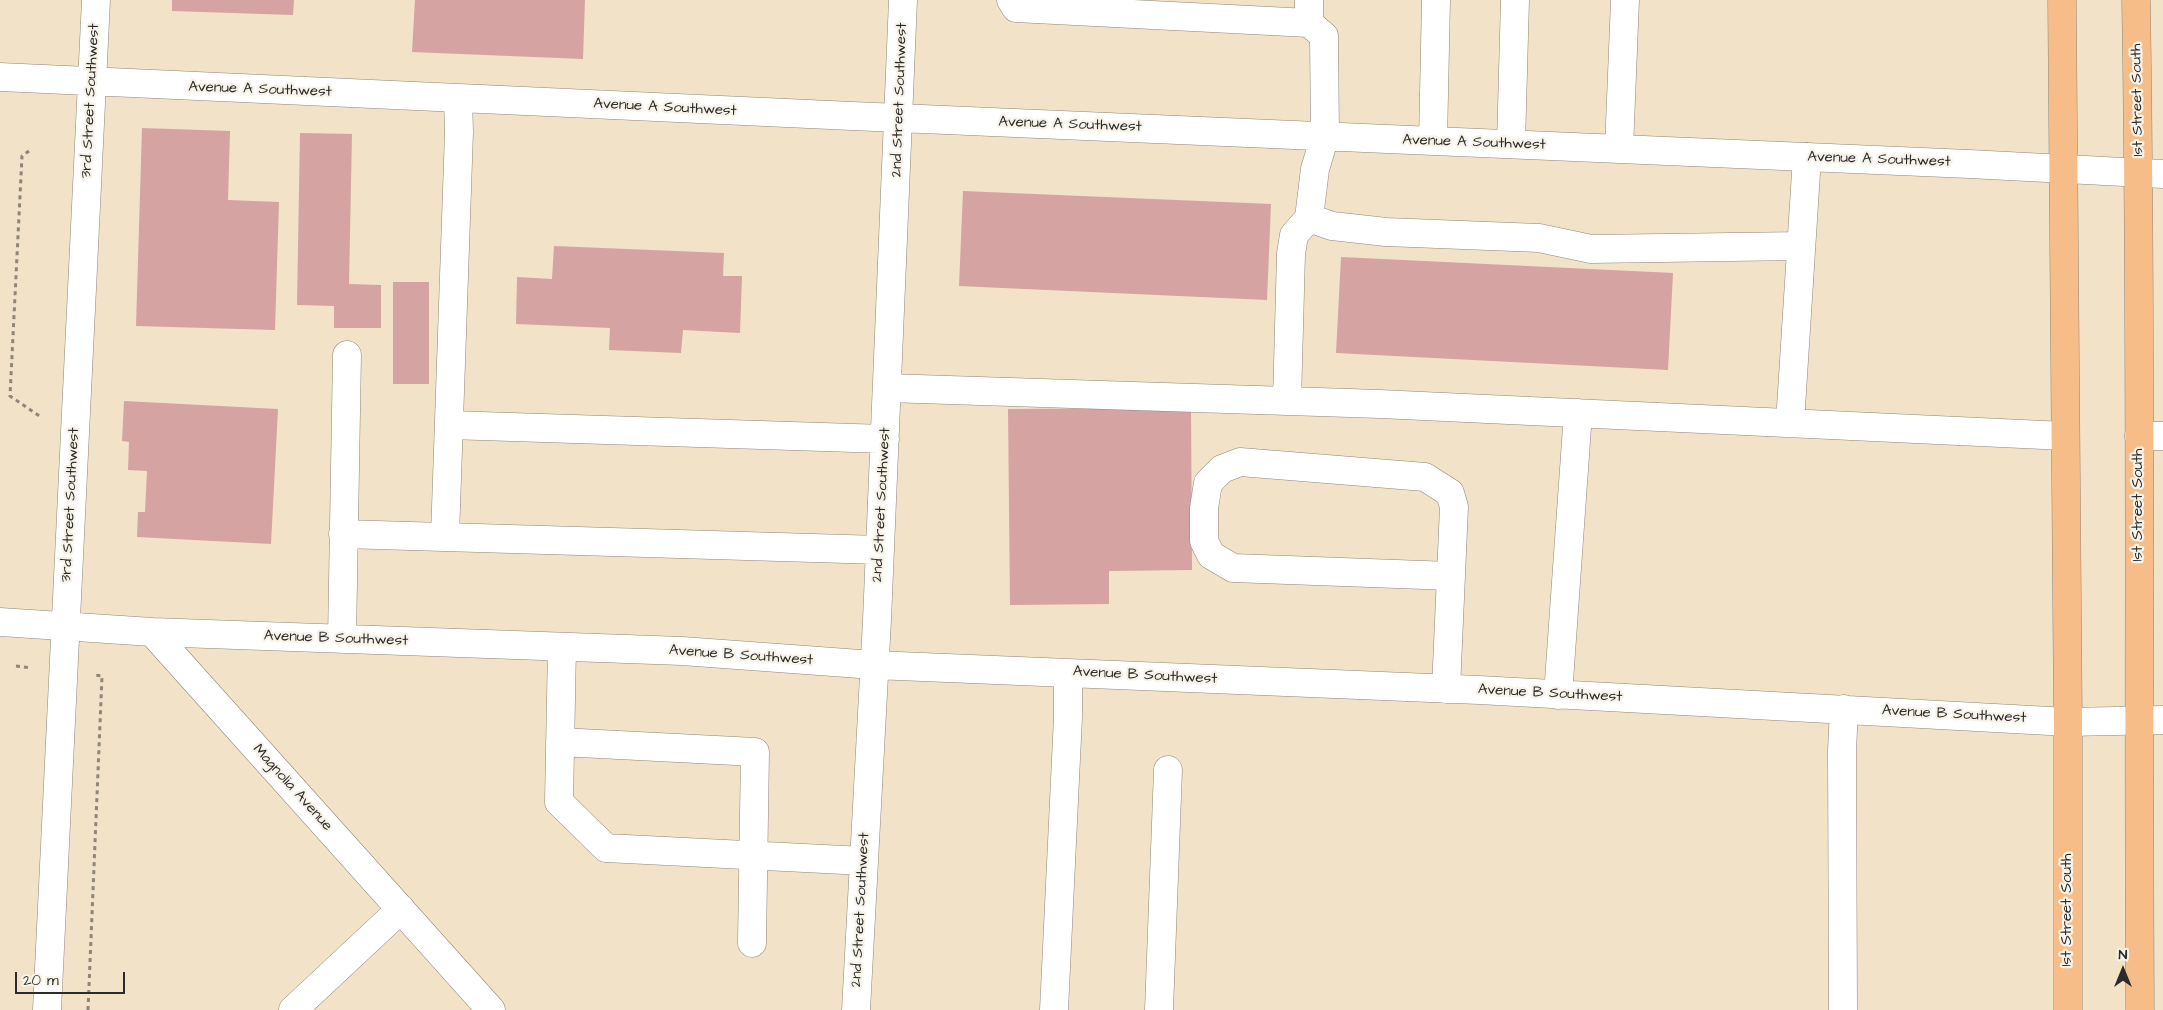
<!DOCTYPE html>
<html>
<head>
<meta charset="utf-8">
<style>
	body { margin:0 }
	#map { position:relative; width:2163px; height:1010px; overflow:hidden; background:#f2e2c8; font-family:"Architects Daughter",sans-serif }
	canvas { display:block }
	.north { position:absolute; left:2098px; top:945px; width:50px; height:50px; -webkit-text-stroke:4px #f7f3e8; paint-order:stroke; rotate:0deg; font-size:14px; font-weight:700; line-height:20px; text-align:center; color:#2b2b2b }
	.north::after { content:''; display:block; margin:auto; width:18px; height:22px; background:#2b2b2b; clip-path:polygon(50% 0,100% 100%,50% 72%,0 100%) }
	.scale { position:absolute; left:15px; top:972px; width:110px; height:22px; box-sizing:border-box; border:2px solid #2b2b2b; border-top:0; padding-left:6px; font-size:15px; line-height:18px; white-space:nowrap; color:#2b2b2b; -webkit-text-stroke:4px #f7f3e8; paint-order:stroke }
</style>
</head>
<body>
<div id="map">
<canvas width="2163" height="1010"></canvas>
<div class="north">N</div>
<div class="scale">20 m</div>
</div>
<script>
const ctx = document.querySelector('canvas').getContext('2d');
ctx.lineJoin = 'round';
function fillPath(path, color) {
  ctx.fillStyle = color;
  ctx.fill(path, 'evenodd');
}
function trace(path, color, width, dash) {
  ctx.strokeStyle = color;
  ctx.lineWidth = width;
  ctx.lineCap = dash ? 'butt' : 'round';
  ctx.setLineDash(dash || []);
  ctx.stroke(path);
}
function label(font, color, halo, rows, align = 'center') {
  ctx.font = font + ' "Architects Daughter",sans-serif';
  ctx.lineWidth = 4.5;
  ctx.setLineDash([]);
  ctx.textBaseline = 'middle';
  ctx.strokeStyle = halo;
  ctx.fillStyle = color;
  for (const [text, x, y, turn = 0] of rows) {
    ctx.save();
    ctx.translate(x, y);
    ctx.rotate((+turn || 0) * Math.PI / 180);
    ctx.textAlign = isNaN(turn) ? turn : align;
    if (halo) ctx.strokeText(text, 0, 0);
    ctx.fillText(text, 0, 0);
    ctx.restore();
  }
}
fillPath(new Path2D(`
	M172,0H294L293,15L172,11Z
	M415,0H585L583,59L412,52Z
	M142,128L230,131L228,200L279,202L275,330L136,326Z
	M300,133L352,134L349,284L381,285V328H334V306L297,305Z
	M963,191L1271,204L1267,300L959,286Z
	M554,246L724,253L723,276H742L740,333L683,330L681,353L609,350L610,328L516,324L517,277L552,279Z
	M1341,257L1673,273L1668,370L1336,353Z
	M393,282H429V384H393Z
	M124,401L278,409L271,544L137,537L138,512H145L147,471L128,470L129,442L122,441Z
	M1191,408L1192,570L1109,571V604L1010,605L1008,409Z`), '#d5a3a1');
const minor = new Path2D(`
	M1011,0L1016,8L1309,23L1324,36L1325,136L1315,169L1309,218L1294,235L1291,254L1287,401
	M1309,23V0
	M0,77L852,116L1969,164L2163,174
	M1433,141L1436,0
	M1511,144L1515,0
	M1619,149L1625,0
	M1309,218L1332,226L1386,232L1539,238L1591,249L1801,246
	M887,388L1380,404L2065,436
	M1790,423L1807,157
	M449,425L885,439
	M2139,436H2163
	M343,534L880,550
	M445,536L459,132L458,99
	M0,622L152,632L491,1010
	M152,632L682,651L874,665L1479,690L2068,722L2163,720
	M342,639L347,355
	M562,647L559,802L606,848L864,861
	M1446,689L1454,507L1450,493L1425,477L1240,462L1222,469L1208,483L1204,508V541L1211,555L1233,568L1451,576
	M1558,695L1578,413
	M560,742L755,752L752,943
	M47,1010C61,673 82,337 96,0
	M293,1010L401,909
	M856,1010L877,620L903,0
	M1054,1010L1068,717V673
	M1159,1010L1168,770
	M1843,1010L1842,751L1844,709`);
const major = new Path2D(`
	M2062,0L2068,722V1010
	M2136,0C2142,337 2138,673 2140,1010`);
trace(minor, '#8e867a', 29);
trace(major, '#8e867a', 29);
trace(new Path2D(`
	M29,151L22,156L10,396L41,417
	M16,666L31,668
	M88,1010L102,676L94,675`), '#8e867a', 3, [4, 4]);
trace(minor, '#fff', 28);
trace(major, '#f7bd88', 28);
label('15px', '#2b2b2b', '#f7f3e8', [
	["Avenue A Southwest",260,90,2],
	["2nd Street Southwest",900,100,-88],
	["1st Street South",2138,100,-91],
	["3rd Street Southwest",91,101,-87],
	["Avenue A Southwest",665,108,3],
	["Avenue A Southwest",1070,125,2],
	["Avenue A Southwest",1474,143,2],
	["Avenue A Southwest",1879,160,2],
	["3rd Street Southwest",71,505,-87],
	["2nd Street Southwest",882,505,-87],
	["1st Street South",2139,505,-90],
	["Avenue B Southwest",336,639,2],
	["Avenue B Southwest",741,656,4],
	["Avenue B Southwest",1145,676,3],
	["Avenue B Southwest",1550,694,3],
	["Avenue B Southwest",1954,715,3],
	["Magnolia Avenue",292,788,48],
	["2nd Street Southwest",861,910,-87],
	["1st Street South",2068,910,-90]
]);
</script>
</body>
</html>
